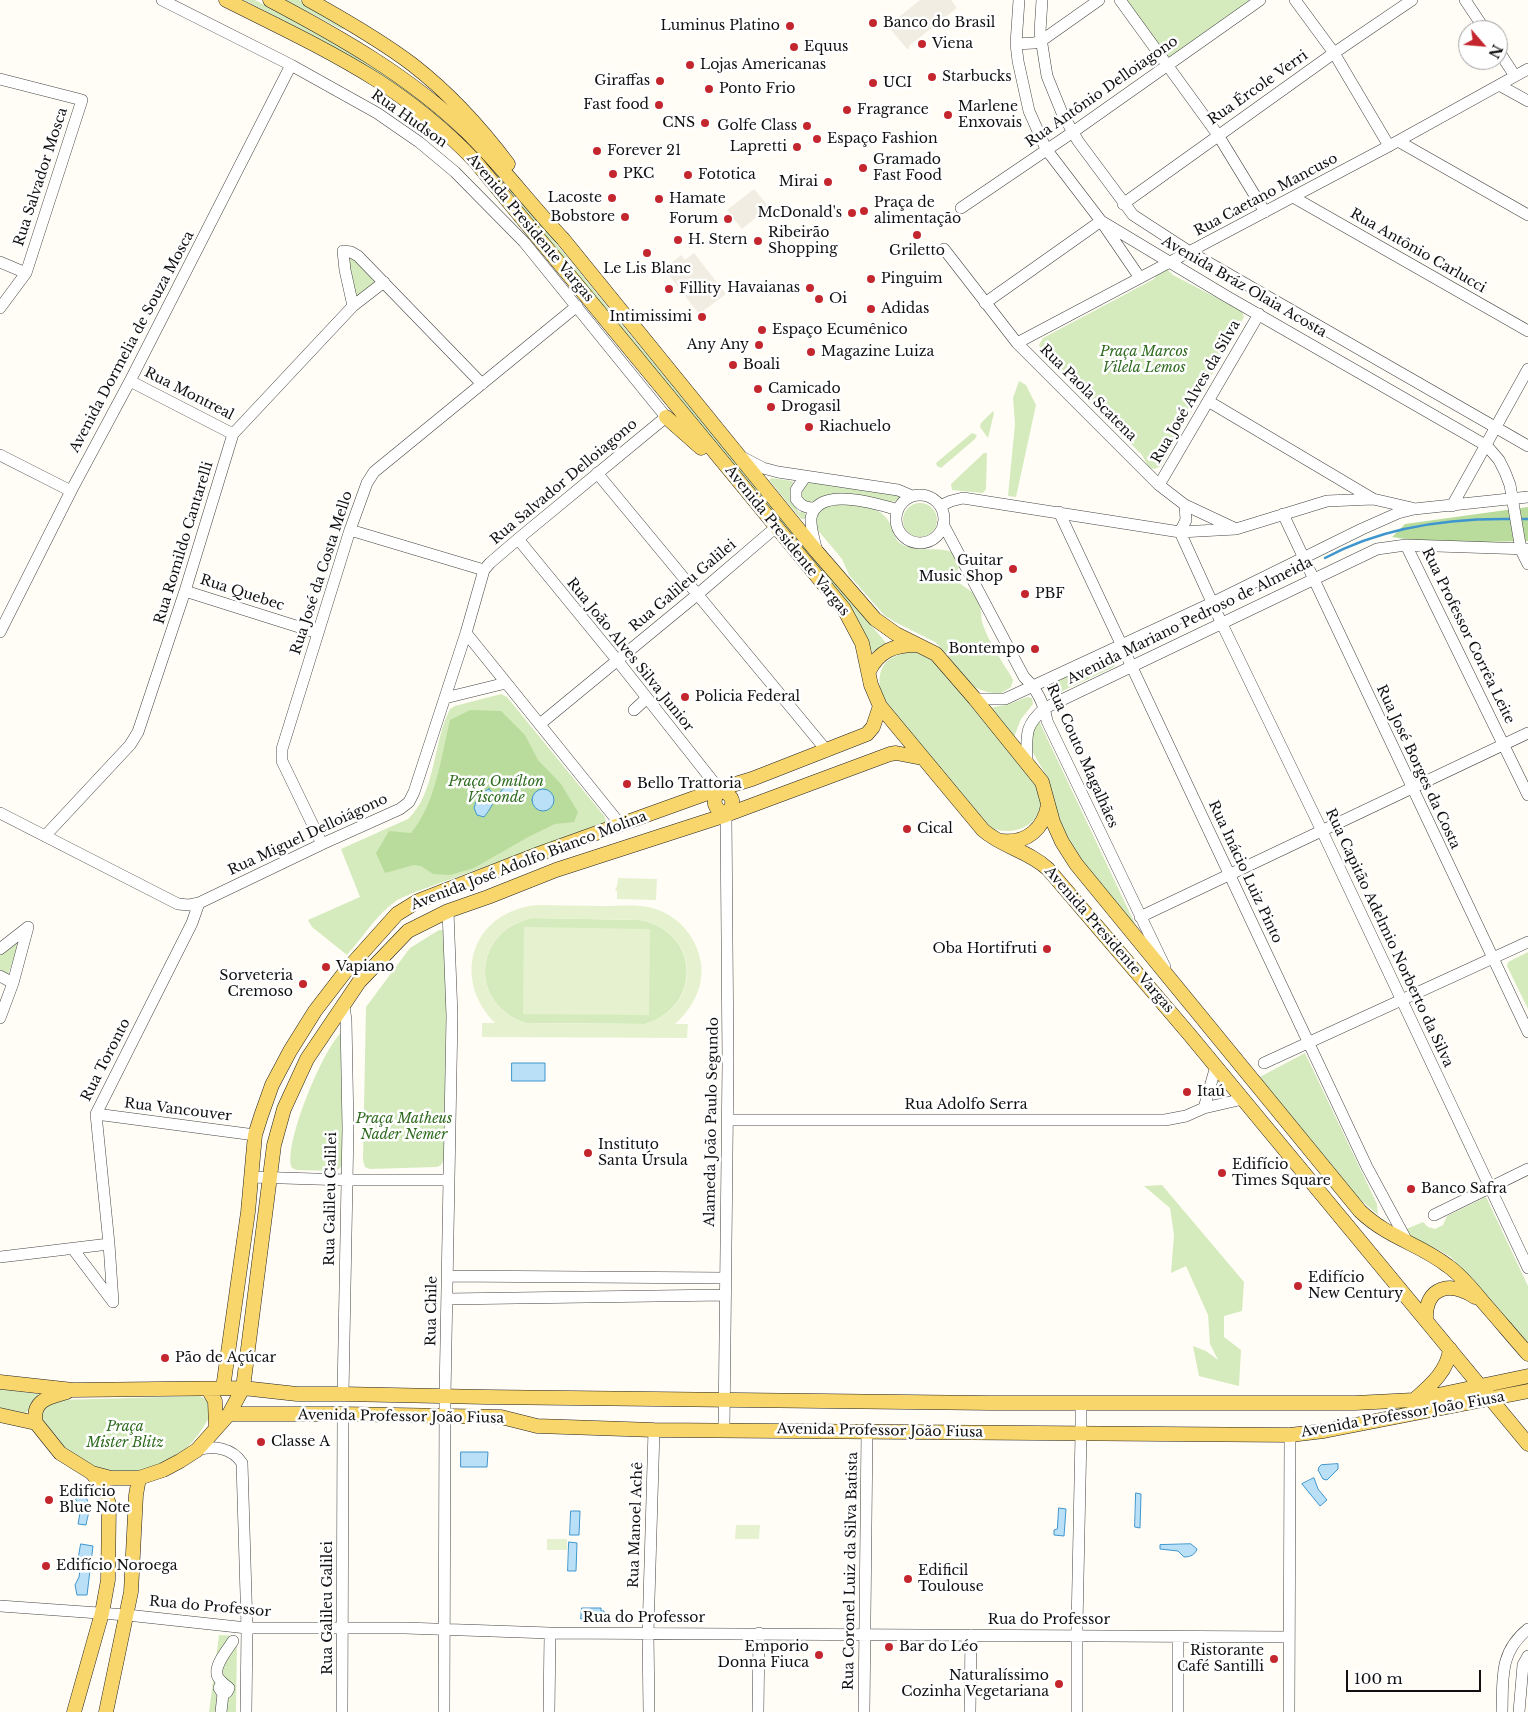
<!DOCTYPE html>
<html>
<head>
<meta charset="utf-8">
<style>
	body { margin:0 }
	#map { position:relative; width:1528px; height:1712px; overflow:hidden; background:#fffdf5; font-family:"Libre Baskerville",serif }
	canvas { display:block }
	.north { position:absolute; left:1458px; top:20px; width:50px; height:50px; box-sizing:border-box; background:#fff; border:1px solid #a0a0a0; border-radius:50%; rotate:117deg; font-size:14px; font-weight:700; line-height:20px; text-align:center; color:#111 }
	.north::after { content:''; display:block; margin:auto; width:18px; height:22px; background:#c4262e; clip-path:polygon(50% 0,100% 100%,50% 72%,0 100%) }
	.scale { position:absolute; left:1346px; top:1670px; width:135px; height:22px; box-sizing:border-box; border:2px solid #111; border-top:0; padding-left:6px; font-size:15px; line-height:18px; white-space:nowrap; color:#111; -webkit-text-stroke:4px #fff; paint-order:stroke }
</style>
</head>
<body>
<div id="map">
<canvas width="1528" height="1712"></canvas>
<div class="north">N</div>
<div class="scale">100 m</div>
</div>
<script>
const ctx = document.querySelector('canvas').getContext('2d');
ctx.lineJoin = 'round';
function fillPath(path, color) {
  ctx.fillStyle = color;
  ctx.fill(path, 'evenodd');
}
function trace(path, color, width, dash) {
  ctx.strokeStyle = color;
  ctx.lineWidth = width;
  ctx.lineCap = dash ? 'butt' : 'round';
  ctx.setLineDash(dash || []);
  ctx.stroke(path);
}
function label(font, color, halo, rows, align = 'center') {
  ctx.font = font + ' "Libre Baskerville",serif';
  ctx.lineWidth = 5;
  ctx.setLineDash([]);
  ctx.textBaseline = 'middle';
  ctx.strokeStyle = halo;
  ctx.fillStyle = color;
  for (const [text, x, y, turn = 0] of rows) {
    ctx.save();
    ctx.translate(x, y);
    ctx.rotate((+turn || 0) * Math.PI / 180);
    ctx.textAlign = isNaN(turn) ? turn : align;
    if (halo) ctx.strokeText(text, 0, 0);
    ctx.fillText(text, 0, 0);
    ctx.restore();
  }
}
fillPath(new Path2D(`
	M244,0H255L355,53L435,110L489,161L633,338L886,643L873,652L870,649L864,632L849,607L618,328L505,185L476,152L391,81L322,40Z
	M285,0H299L341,23L346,29H341Z
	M1120,0H1260L1167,66Z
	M346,253L382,280L354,304Z
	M1167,269L1173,275L1242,311L1244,317L1161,466L1155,469L1149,468L1142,455L1044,356L1039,345L1043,338L1154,279L1159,272Z
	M1019,381L1026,385L1036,405L1016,497L1008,496L1015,424L1013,398Z
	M993,411L994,413L988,438L980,427L981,423Z
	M972,433L977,435L975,439L941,468L937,466L936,463Z
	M984,453H987L986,489L983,493L952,490L951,484Z
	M771,478L792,481L794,484V505L799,512L804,511L806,515L805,519H801L769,480Z
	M811,482L897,495L899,496V499L893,502L837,494C825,495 815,504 803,502L799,491L806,483Z
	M841,502C855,505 879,506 887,519C894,528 892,539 903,545C919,553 936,546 952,552L959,566L955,578C961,587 972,589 978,599C982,606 980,616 983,625C989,642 1001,660 1011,676L1013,680L1011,687L1000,694L987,692L976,688L967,682L946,653L935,642L895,622L884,615L849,575L842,559L816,528C817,508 823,507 841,502Z
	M903 520a17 17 0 1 1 34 0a17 17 0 1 1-34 0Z
	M915,651L936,660L1033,777C1035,784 1040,792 1040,799C1043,828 1007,839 986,825L883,702C874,669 882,656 915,651Z
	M1112,655L1117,661L1114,667L1056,694L1050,692L1049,688L1050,684Z
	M501,694L507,697L605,817L606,822L603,824L418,891C411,894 402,897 396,901C376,915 363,937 347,955L312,927L308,920L360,897L341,849L408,819C436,793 433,741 450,709L455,706Z
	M1027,697L1032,698L1033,704L1021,719L1014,737L990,708L1009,704Z
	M1039,721L1136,926H1135L1073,851L1062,831L1047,777L1032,751L1031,746L1033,730Z
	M533,918L640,920C700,931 703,1007 645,1024L526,1023C468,1004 473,930 533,918Z
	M439,930H445L447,935L444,1160L441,1165L437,1167L370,1169L365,1167L363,1160L366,1007L410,948Z
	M20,939L8,975L0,971V954Z
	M1528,952V1009L1507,966L1508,962Z
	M342,1032L344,1160L341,1167L336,1171L297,1170L292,1168C282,1147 324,1046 342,1032Z
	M1305,1053L1377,1204L1378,1215L1354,1194L1258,1078Z
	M1162,1185L1244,1282L1242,1311L1224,1316V1337L1241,1350L1239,1386L1199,1376L1193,1346L1206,1351L1218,1360L1210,1344L1208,1315L1186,1266L1171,1273L1174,1235L1170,1208L1144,1186Z
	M1486,1197L1528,1286V1344L1490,1299L1451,1257L1435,1248L1416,1240L1404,1230L1423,1222L1428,1227L1435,1229L1443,1225L1447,1216Z
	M0,1389L38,1394L39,1396L25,1414L0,1408Z
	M200,1396C210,1400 209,1407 210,1416C203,1428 195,1441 184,1450C150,1479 101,1479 67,1450C57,1441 43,1427 41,1413L49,1403L61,1400Z
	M219,1635L237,1636L236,1712H209Z`), '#d5ebbd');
fillPath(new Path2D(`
	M1528,507V541L1432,543L1392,537L1405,524Z
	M470,710L501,711L525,735L538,760L561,784L578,812L574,822L555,824L530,836L474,868L450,875L433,874L421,866L414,865L385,873L376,853L389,831L411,833C436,803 441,757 450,720Z`), '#b9dc9c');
fillPath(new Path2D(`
	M618,878L657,879L656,900L617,899V891L615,890L617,886Z
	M537,905C559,905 581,906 603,906C615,906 629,905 641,906C672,909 696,932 701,963C704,987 693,1008 675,1024H688L687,1038L482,1037V1023H495C450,977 473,911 537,905ZM533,918L640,920C700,931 704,1007 645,1024L526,1023C468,1004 473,930 533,918Z
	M524,927L650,929L649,1015L523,1014Z
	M736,1525H760L759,1539H735Z
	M547,1539H567V1550H547Z`), '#e6f2cf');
fillPath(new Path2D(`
	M920,0H951L957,8L910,45L908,50L886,24L894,21Z
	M754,189L769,207L742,229L727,210Z
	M694,253L726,294L699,314L664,269L681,255L685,260Z`), '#f1ede2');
const water = new Path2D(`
	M508,785L515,786L520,789L519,797L512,803H505L500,799C499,791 502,789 508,785Z
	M489,789C499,798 491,808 484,817L477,815L474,808C477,798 479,793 489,789Z
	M532 800a11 11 0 1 1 22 0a11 11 0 1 1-22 0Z
	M512,1063H545V1081H512Z
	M461,1452H488L487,1467H461Z
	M1338,1464V1469L1327,1480L1323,1479L1318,1470L1319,1467L1321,1465Z
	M1314,1478L1318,1489L1327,1500L1320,1506L1302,1484Z
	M1136,1493L1141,1494L1140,1528L1135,1527Z
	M78,1495H83C93,1503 88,1514 86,1525L78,1524L81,1508L76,1500Z
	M1059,1508L1066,1509L1064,1536L1054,1535V1530L1057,1529Z
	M571,1511H580L579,1535H570Z
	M569,1542L577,1543L576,1571H568Z
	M81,1544L93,1546L87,1595H77L75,1585L79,1577L80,1570L78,1560Z
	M1191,1544L1197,1549C1195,1555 1190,1557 1184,1557L1178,1551L1160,1549V1545Z
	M582,1608H601V1611H604V1619H581Z`);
fillPath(water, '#b9e0f7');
trace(water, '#3f96cf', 1);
trace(new Path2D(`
	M1520,519H1528
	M1325,558C1382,527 1447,518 1512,519`), '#3f96cf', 2.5);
const minor = new Path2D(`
	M1019,0L1016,44L1018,61L1029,111L1046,149L1101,221L1226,296L1487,446L1499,460L1505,472L1510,485L1521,550L1528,564
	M1042,0L1040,32L1047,76L1062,113L1078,141L1133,215L1190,252L1528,446
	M1120,0L1218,135L1265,212
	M1295,0L1334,53L1389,146
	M1465,0L1485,30
	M1016,44L1034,43L1041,41L1099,0
	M1498,50L1515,76
	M0,79L82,100L26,273L0,308
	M1499,85L1528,101
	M1398,141L1528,215
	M1293,197L1528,331
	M1123,204L1334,53L1412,0
	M961,208L1073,132L1260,0
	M944,249L1017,343L1159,485L1185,505L1234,528
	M0,262L26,273
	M985,303L1101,221L1140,278
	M353,306L345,270L343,251L351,252L358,256L482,384
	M1017,343L1389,146L1528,69
	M130,381L233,434
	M1208,401L1373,499L1412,508
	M0,455L71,491
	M740,456L763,468L778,472L898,490L912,496
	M597,473L827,751
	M805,477L796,490V499C801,506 806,508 815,508
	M1159,485L1259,314
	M896 519a24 24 0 1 1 48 0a24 24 0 1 1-48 0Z
	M1185,505L1186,520L1180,532L1221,622L1322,831L1528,1268
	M940,506L951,501L963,498L1180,532L1236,529L1327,501L1373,499
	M1452,506L1528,369
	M1059,512L1367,1167L1408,1243
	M1283,514L1528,1032
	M943,524L1024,677C1037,689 1044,703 1047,721L1165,967
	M350,530L484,570
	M518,539L617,660L719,789
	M1406,545L1528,795
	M817,552C815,542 810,527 811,518C817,485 878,504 898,510
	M185,591L318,633
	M0,632L71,491L130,381L291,65
	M466,633L620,824
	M445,698L506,683
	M975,699H1005L1212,603L1362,529L1398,513L1414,509L1528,497
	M634,710L647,698
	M540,724L698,594L775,528
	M1027,763C1027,736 1023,727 1045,708L1377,549L1406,545L1528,549
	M0,813L178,904L189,905L199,903L322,844L400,809L409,802L414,792L466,633L484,570L490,563L518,539L666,417L524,242L455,172L419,142L377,113L291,65L162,0
	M45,836L130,745L138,732L185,591L233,434L353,306L384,282
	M322,844L282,761V749L350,530L367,483L374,472L577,306
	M1140,917L1528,733
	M0,949L28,927
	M0,976L13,983
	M0,1018L13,983L28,927
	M1264,1063L1528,942
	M1204,1108L1216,1066
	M96,1114L255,1135
	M727,1120H1165L1186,1116L1204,1108L1243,1099
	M251,1177L347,1180H449
	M1434,1215L1528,1169
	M73,1249L113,1302
	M0,1257L109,1244
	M447,1276L725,1278
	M447,1299L725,1295
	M113,1302L109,1244L96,1114L192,923L199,903
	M343,1394L348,1128L346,1020L344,1006
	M724,1429L728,1063L726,815
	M197,1450C214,1445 232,1448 242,1463L247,1628L246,1712
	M0,1606L127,1615L247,1628H405L550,1633L1289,1637
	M1178,1636V1712
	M224,1684L229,1688L227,1692L223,1694L219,1688L220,1686L224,1684C222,1682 217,1678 217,1674C215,1664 228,1649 233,1641
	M221,1712L223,1694
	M342,1712L343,1414
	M444,1712L445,1396L452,1016L448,911
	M549,1712L550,1633
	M649,1712L648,1633L654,1430
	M758,1712L759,1633
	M864,1712L867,1431
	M970,1712L971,1635
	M1077,1712V1626L1081,1434V1403
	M1289,1712L1290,1435
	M1502,1712C1503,1679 1499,1652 1528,1629
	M1519,1712L1523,1665L1528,1656`);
const major = new Path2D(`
	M226,0C276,25 327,49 375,79C411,102 445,130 475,161L844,609L862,643L871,685L880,706L983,830C1002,847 1029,851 1048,869L1189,1034L1528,1444
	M270,0C340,37 409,76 466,131C501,165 530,204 563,239L817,552L875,619L896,634L936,654L975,699L1042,782L1053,822L1062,842L1076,864L1360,1211C1388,1238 1420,1244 1448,1266C1462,1276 1472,1289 1483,1302C1498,1319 1513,1337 1528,1354
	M309,0C345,20 380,40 413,65C449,93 481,128 508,164
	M666,417L701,448
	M869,671C879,651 894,645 916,645
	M719,789C734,796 736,802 726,815C713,808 712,802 719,789Z
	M1002,841C1027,844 1044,828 1048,805
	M1426,1320C1425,1286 1450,1281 1475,1297
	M0,1382L73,1390L243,1388L297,1394H343L486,1397L990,1403H1355L1414,1400L1528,1376
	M223,1388L248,1212L255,1135L261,1116L272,1085L290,1051L315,1011L345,972L397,914L418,901L541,853L719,789L752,779L867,734L873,727L880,706
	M208,1389L215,1401L216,1427
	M1414,1400C1430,1386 1448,1371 1450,1349
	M229,1414H343L501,1417L537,1426L654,1430L1290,1435L1324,1431L1528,1391
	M0,1415L36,1423L60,1453L92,1473L111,1478H139L163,1470L180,1461L197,1450L229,1414L243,1388L274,1145L284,1109L307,1059L359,982L408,931L448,911L488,897L556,870L726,815L890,754L896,753L922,758
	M36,1423C31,1400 50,1397 67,1392
	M74,1712L102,1613L108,1580L109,1505L105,1490L92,1473
	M106,1712L131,1592L136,1495L139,1478`);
trace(minor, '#444', 12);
trace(major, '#222', 15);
trace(minor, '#fff', 11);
trace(major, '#f9d66b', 14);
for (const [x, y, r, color] of [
	[873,23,5,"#c4262e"],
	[790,26,5,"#c4262e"],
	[922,44,5,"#c4262e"],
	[794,47,5,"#c4262e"],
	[690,65,5,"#c4262e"],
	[932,77,5,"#c4262e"],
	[660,81,5,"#c4262e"],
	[873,83,5,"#c4262e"],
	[709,89,5,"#c4262e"],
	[659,105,5,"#c4262e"],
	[847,110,5,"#c4262e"],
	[948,115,5,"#c4262e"],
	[705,123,5,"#c4262e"],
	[807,126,5,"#c4262e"],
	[817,139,5,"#c4262e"],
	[797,147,5,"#c4262e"],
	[597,151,5,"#c4262e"],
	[863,168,5,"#c4262e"],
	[613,174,5,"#c4262e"],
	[688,175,5,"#c4262e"],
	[828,182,5,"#c4262e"],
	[612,198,5,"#c4262e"],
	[659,199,5,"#c4262e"],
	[864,211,5,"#c4262e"],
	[852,213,5,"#c4262e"],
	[625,217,5,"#c4262e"],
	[728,219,5,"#c4262e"],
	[917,235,5,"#c4262e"],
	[678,240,5,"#c4262e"],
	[758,241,5,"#c4262e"],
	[647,253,5,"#c4262e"],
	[871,279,5,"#c4262e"],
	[810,288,5,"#c4262e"],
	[669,289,5,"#c4262e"],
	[819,299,5,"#c4262e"],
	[871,309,5,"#c4262e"],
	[702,317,5,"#c4262e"],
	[762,330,5,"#c4262e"],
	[759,345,5,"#c4262e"],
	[811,352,5,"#c4262e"],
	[733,365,5,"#c4262e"],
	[758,389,5,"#c4262e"],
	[771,407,5,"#c4262e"],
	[809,427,5,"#c4262e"],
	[1013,569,5,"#c4262e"],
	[1025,594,5,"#c4262e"],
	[1035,649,5,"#c4262e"],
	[685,697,5,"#c4262e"],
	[627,784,5,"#c4262e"],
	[907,829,5,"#c4262e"],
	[1047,949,5,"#c4262e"],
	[326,967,5,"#c4262e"],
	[303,984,5,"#c4262e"],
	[1187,1092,5,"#c4262e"],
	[588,1153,5,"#c4262e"],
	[1222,1173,5,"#c4262e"],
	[1411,1189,5,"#c4262e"],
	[1298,1286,5,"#c4262e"],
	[165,1358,5,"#c4262e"],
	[261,1442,5,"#c4262e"],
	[49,1500,5,"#c4262e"],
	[46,1566,5,"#c4262e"],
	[908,1579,5,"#c4262e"],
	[889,1647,5,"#c4262e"],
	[819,1655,5,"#c4262e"],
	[1274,1659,5,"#c4262e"],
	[1059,1684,5,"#c4262e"]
]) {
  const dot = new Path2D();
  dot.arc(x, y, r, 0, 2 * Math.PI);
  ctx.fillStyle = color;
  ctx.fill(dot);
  trace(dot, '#fff', 2);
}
label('14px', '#111', '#fff', [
	["Banco do Brasil",883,23],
	["Luminus Platino",780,26,"right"],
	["Viena",932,44],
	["Equus",804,47],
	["Lojas Americanas",700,65],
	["Starbucks",942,77],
	["Giraffas",650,81,"right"],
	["UCI",883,83],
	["Ponto Frio",719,89],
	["Fast food",649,105,"right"],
	["Marlene",958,107],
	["Enxovais",958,123],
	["Fragrance",857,110],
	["CNS",695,123,"right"],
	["Golfe Class",797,126,"right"],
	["Espaço Fashion",827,139],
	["Lapretti",787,147,"right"],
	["Forever 21",607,151],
	["Gramado",873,160],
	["Fast Food",873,176],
	["PKC",623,174],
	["Fototica",698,175],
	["Mirai",818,182,"right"],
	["Lacoste",602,198,"right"],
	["Hamate",669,199],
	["Praça de",874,203],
	["alimentação",874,219],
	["McDonald's",842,213,"right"],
	["Bobstore",615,217,"right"],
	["Forum",718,219,"right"],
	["Ribeirão",768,233],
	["Shopping",768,249],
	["H. Stern",688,240],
	["Griletto",917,251,"center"],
	["Le Lis Blanc",647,269,"center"],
	["Pinguim",881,279],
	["Havaianas",800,288,"right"],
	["Fillity",679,289],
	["Oi",829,299],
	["Adidas",881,309],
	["Intimissimi",692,317,"right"],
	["Espaço Ecumênico",772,330],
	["Any Any",749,345,"right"],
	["Magazine Luiza",821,352],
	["Boali",743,365],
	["Camicado",768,389],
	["Drogasil",781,407],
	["Riachuelo",819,427],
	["Guitar",1003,561,"right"],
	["Music Shop",1003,577,"right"],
	["PBF",1035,594],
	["Bontempo",1025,649,"right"],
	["Policia Federal",695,697],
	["Bello Trattoria",637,784],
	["Cical",917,829],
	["Oba Hortifruti",1037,949,"right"],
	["Vapiano",336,967],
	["Sorveteria",293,976,"right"],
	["Cremoso",293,992,"right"],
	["Itaú",1197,1092],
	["Instituto",598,1145],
	["Santa Úrsula",598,1161],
	["Edifício",1232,1165],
	["Times Square",1232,1181],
	["Banco Safra",1421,1189],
	["Edifício",1308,1278],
	["New Century",1308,1294],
	["Pão de Açúcar",175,1358],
	["Classe A",271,1442],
	["Edifício",59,1492],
	["Blue Note",59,1508],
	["Edifício Noroega",56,1566],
	["Edificil",918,1571],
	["Toulouse",918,1587],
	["Emporio",809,1647,"right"],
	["Donna Fiuca",809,1663,"right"],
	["Bar do Léo",899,1647],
	["Ristorante",1264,1651,"right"],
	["Café Santilli",1264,1667,"right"],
	["Naturalíssimo",1049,1676,"right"],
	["Cozinha Vegetariana",1049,1692,"right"]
], 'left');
label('14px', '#111', '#fff', [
	["Rua Ércole Verri",1258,88,-35],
	["Rua Antônio Delloiagono",1102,92,-35],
	["Rua Hudson",409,119,35],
	["Rua Salvador Mosca",41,177,-72],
	["Rua Caetano Mancuso",1266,195,-28],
	["Avenida Presidente Vargas",530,228,50],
	["Rua Antônio Carlucci",1418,251,30],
	["Avenida Bráz Olaia Acosta",1244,287,30],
	["Avenida Dormelia de Souza Mosca",132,342,-62],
	["Rua José Alves da Silva",1196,392,-60],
	["Rua Paola Scatena",1088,393,45],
	["Rua Montreal",189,394,27],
	["Rua Salvador Delloiagono",564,482,-40],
	["Avenida Presidente Vargas",787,541,51],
	["Rua Romildo Cantarelli",184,543,-73],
	["Rua José da Costa Mello",322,573,-72],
	["Rua Galileu Galilei",683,586,-40],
	["Rua Quebec",242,593,18],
	["Avenida Mariano Pedroso de Almeida",1190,621,-26],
	["Rua Professor Corrêa Leite",1468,636,64],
	["Rua João Alves Silva Junior",630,655,51],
	["Rua Couto Magalhães",1082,756,66],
	["Rua José Borges da Costa",1418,767,65],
	["Rua Miguel Delloiágono",308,835,-25],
	["Avenida José Adolfo Bianco Molina",529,861,-21],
	["Rua Inácio Luiz Pinto",1245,872,65],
	["Rua Capitão Adelmio Norberto da Silva",1389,938,65],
	["Avenida Presidente Vargas",1109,940,49],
	["Rua Toronto",106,1060,-63],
	["Rua Adolfo Serra",966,1105],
	["Rua Vancouver",178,1110,7],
	["Alameda João Paulo Segundo",712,1122,-89],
	["Rua Galileu Galilei",331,1199,-89],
	["Rua Chile",432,1311,-89],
	["Avenida Professor João Fiusa",1403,1415,-10],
	["Avenida Professor João Fiusa",401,1417,1],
	["Avenida Professor João Fiusa",880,1431,1],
	["Rua Manoel Achê",636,1525,-88],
	["Rua Coronel Luiz da Silva Batista",851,1571,-89],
	["Rua do Professor",210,1607,5],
	["Rua Galileu Galilei",328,1608,-90],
	["Rua do Professor",644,1618],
	["Rua do Professor",1049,1620]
]);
label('italic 14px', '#2f6b1f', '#fff', [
	["Praça Marcos",1144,352],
	["Vilela Lemos",1144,368],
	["Praça Omílton",496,782],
	["Visconde",496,798],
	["Praça Matheus",404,1119],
	["Nader Nemer",404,1135],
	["Praça",125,1427],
	["Mister Blitz",125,1443]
]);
</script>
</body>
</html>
